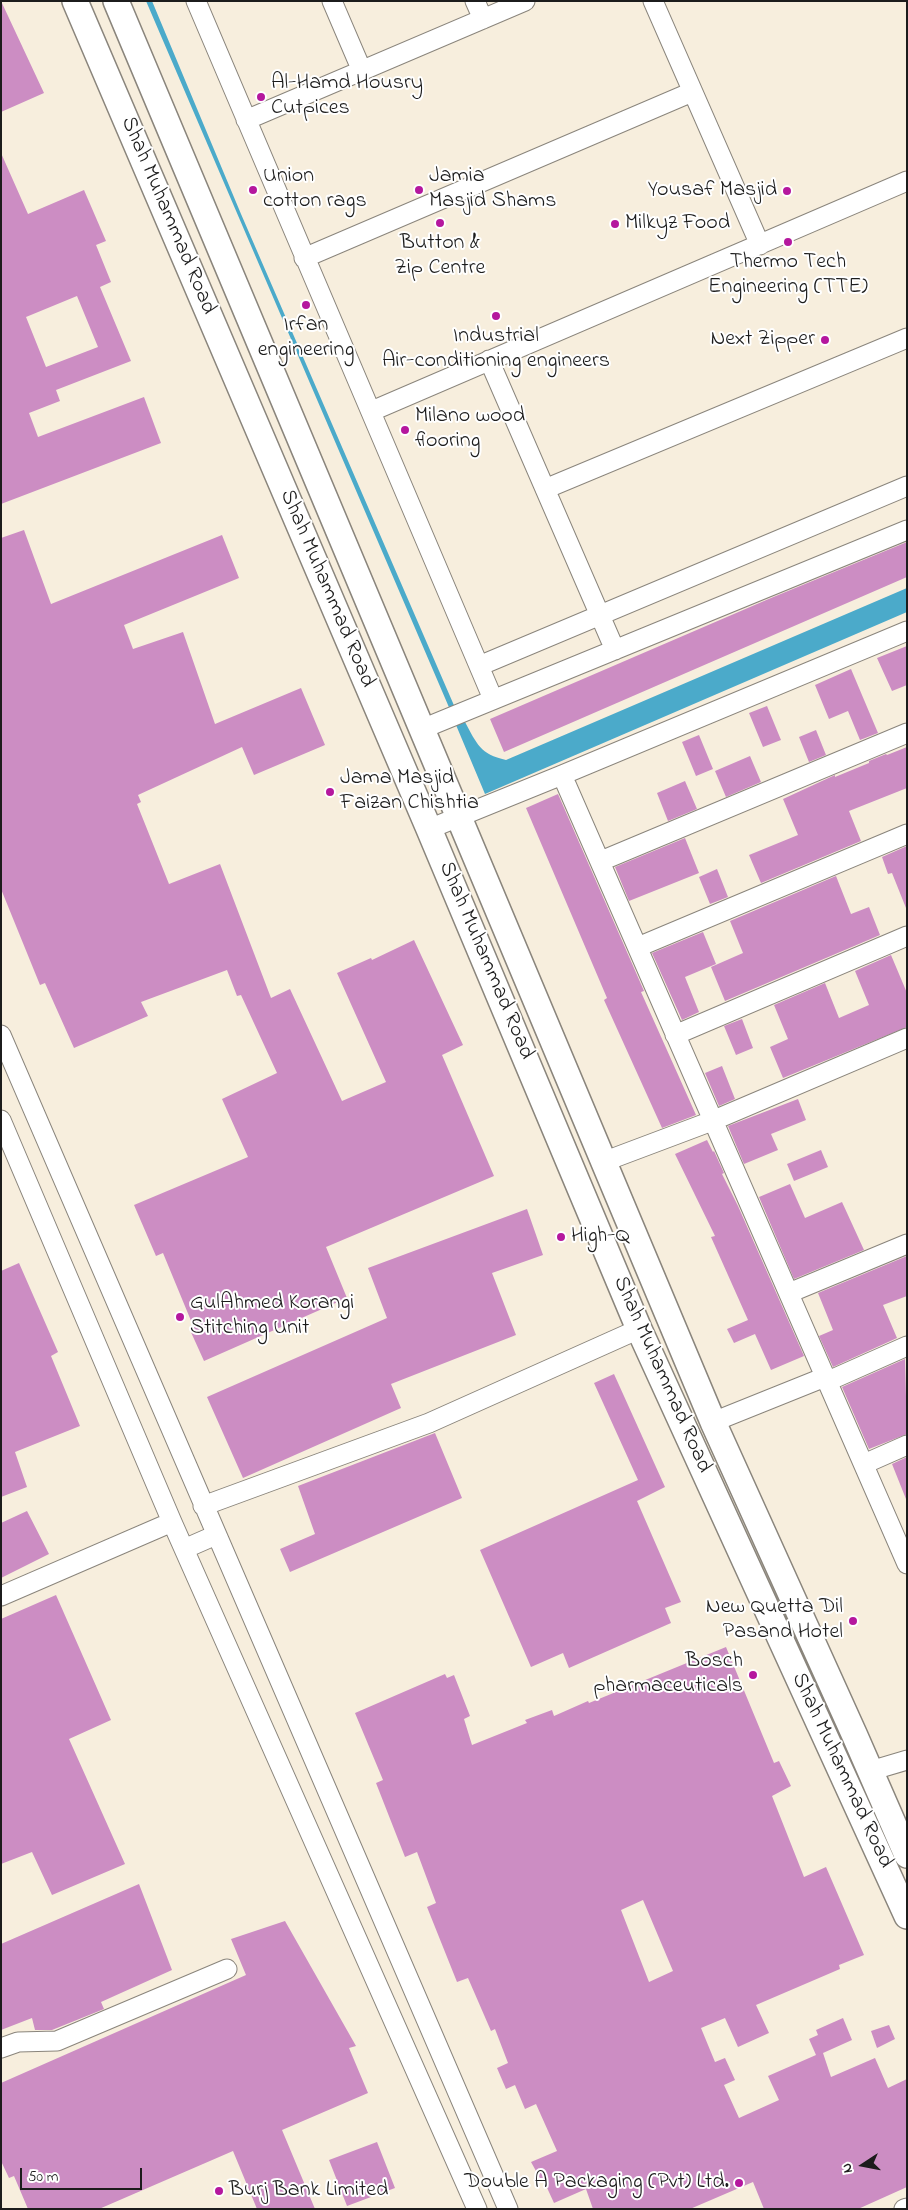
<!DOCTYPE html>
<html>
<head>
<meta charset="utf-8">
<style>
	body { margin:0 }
	#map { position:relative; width:908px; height:2210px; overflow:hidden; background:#f7eedd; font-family:"Indie Flower",sans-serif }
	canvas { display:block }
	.frame { position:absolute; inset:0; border:2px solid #1c1c1c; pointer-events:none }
	.north { position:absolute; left:838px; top:2140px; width:50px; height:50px; -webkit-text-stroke:4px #fff; paint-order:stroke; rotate:259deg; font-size:14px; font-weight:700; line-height:20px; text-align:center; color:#1c1c1c }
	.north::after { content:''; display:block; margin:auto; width:18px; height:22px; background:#1c1c1c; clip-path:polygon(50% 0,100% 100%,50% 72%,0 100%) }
	.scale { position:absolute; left:20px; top:2168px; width:122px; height:22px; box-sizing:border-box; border:2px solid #1c1c1c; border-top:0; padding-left:6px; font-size:15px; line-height:18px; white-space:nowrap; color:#1c1c1c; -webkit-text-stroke:4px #fff; paint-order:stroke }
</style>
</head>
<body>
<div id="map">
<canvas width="908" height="2210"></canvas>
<div class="frame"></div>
<div class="north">N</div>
<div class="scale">50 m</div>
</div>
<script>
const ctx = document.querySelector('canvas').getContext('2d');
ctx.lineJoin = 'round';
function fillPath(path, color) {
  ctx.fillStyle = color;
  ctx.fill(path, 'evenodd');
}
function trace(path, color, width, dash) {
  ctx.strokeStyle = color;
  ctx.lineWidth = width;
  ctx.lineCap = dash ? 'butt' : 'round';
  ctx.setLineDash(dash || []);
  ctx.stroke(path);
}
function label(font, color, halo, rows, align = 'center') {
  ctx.font = font + ' "Indie Flower",sans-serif';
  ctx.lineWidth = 4;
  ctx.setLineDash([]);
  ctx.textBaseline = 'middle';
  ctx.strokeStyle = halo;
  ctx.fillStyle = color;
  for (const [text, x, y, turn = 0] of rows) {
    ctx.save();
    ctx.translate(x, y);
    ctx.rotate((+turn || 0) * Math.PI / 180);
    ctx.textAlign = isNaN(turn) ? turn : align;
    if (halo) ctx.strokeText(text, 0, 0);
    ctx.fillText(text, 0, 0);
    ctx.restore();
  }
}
fillPath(new Path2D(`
	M146,1H152L241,214L456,710L451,712Z
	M907,588V612L485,794L456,725L465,722C477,744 480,754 506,760Z`), '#4baaca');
fillPath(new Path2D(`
	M1,1L44,93L1,112Z
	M1,153L28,214L84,190L106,241L96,245L111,282L100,287L131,361L56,390L60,401L29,413L38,437L144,397L161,443L1,504ZM77,296L98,347L46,367L26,317Z
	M24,530L51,604L222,535L239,578L124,625L133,649L183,632L215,724L301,688L325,745L254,775L242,747L138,795L141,802L137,804L169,884L220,864L271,998L290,989L342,1101L386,1082L337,973L371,958L372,960L414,940L463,1045L442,1055L494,1176L326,1247L347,1298L204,1361L190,1330L194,1328L163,1253L156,1256L134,1205L248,1157L222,1099L277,1073L241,995L237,996L227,970L141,1002L148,1016L74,1048L45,983L40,985L1,889V538Z
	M907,542V577L504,752L490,719L771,598Z
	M907,646V685L892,691L877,658Z
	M851,669L878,733L860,740L848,711L829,719L815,685Z
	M767,706L781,740L763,747L749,713Z
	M816,730L826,755L809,762L799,737Z
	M699,735L713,769L696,776L682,742Z
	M907,747V788L849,811L861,841L761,883L749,855L798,835L783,799L835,775V777L869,763V761L886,754L887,755Z
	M750,756L761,782L726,797L715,771Z
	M685,781L697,809L668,821L657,793Z
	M558,794L644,991L641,992L696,1115L662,1128L604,1000L607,998L526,808Z
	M685,838L699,873L629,901L615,867Z
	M907,846V908H906L892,873L888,874L882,857Z
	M717,869L728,897L710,904L699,877Z
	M836,876L851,914L869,907L880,935L725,1001L711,967L743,953L730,921Z
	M703,932L716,964L685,977L699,1012L682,1020L652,953Z
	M891,955L907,993V1027L783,1078L770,1047L788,1039L774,1005L825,983L839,1018L869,1005L855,971Z
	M742,1019L753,1048L736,1055L724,1026Z
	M722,1066L735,1099L719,1106L705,1073Z
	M798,1099L806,1120L771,1134L778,1150L744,1164L728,1126Z
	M707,1140L713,1152L714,1151L724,1173L722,1174L738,1206L804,1356L771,1370L755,1334L734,1343L727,1329L748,1320L711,1237L715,1236L675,1154Z
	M821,1150L828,1167L794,1181L787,1164Z
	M790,1184L805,1218L842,1202L864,1250L794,1279L759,1197Z
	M527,1209L543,1255L492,1273L516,1335L391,1384L401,1408L243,1478L207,1397L387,1318L368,1268Z
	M907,1256V1296L883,1305L897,1338L833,1367L819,1336L833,1330L818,1293Z
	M19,1263L58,1352L51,1356L80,1426L15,1452L27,1487L1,1497V1271Z
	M905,1359L907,1434L869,1449L842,1387Z
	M614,1374L665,1487L637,1501L681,1602L665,1608L671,1623L569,1668L563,1653L531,1667L480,1550L638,1480L594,1383Z
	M435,1433L462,1498L290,1572L280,1549L315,1534L298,1486Z
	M907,1457V1499H906L892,1464Z
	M27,1511L49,1554L1,1578V1523Z
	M56,1595L111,1720L69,1739L125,1864L52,1895L32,1852L1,1864V1619Z
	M726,1647L774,1763L779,1761L791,1786L772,1796L804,1877L826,1867L864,1955L839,1965L840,1969L756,2005L769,2033L738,2047L725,2018L701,2028L715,2062L725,2058L735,2080L724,2085L739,2118L779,2100L768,2076L816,2055L809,2039L818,2035L816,2030L843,2018L852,2040L823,2053L831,2077L875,2058L888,2088L907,2079V2187L858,2209H764L753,2182L690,2209H593L586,2189L554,2203L543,2179L541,2180L531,2162L557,2151L536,2104L525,2109L515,2085L506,2089L497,2068L508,2063L495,2029L491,2031L468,1978L457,1982L427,1907L436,1903L417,1852L405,1857L376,1783L383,1780L355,1713L445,1674L447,1678L454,1675L470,1716L464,1719L472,1745L527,1723L525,1720L552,1710L554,1716L588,1701L589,1703ZM643,1900L673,1971L649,1982L621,1910Z
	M139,1884L172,1970L101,2002L104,2009L52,2030H35L32,2018L1,2030V1944Z
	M285,1921L356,2046L349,2048L368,2093L282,2130L315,2209H257L233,2151L99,2209H28L14,2176L9,2178L1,2161V2083L246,1975L231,1939Z
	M889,2025L895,2039L877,2048L871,2031Z
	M377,2142L395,2188L347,2206L329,2160Z`), '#cc8dc3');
const minor = new Path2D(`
	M196,1L493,699
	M332,1L362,71
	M475,1L483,19
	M653,1L760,245
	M246,120L525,1
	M304,258L692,92
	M489,360L615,650
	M372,411L907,181
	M545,489L907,338
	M479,666L907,486
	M422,729L907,530
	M562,775L907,1564
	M429,829L562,775L907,631
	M601,861L907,733
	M638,947L907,834
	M1,1035L508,2209
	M675,1035L907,936
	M1,1120L172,1522L477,2209
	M603,1162L712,1121L907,1038
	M789,1293L907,1244
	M826,1382L907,1346
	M713,1422L825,1377
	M864,1464L907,1445
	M203,1506L429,1423L639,1329
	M184,1549L216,1535
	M1,1596L172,1522
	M870,1771L907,1760
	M1,2048L18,2042L57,2041L227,1969
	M904,2209L907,2208`);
const major = new Path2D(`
	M75,1L429,829L639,1329L907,1916
	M116,1L713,1422L855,1736L907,1855`);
trace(minor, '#8a857c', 21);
trace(major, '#8a857c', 28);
trace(minor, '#fff', 19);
trace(major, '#fff', 25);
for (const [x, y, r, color] of [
	[261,97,5,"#b5179e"],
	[253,190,5,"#b5179e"],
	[419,190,5,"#b5179e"],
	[787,191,5,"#b5179e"],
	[440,223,5,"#b5179e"],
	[615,224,5,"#b5179e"],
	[788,242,5,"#b5179e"],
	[306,305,5,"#b5179e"],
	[496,316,5,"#b5179e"],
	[825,340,5,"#b5179e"],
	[405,430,5,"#b5179e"],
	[330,792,5,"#b5179e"],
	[561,1237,5,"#b5179e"],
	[180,1317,5,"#b5179e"],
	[853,1621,5,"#b5179e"],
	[753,1675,5,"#b5179e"],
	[739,2183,5,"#b5179e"],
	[219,2191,5,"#b5179e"]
]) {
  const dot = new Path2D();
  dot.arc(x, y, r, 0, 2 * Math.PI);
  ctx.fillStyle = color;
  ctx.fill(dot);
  trace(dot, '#fff', 2);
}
label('22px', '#1c1c1c', '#fff', [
	["Al-Hamd Housry",271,84],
	["Cutpices",271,109],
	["Union",263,177],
	["cotton rags",263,202],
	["Jamia",429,177],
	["Masjid Shams",429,202],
	["Yousaf Masjid",777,191,"right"],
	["Milkyz Food",625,224],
	["Button &",440,244,"center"],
	["Zip Centre",440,269,"center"],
	["Thermo Tech",788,263,"center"],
	["Engineering (TTE)",788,288,"center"],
	["Irfan",306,326,"center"],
	["engineering",306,351,"center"],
	["Industrial",496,337,"center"],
	["Air-conditioning engineers",496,362,"center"],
	["Next Zipper",815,340,"right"],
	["Milano wood",415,417],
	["flooring",415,442],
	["Jama Masjid",340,779],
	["Faizan Chishtia",340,804],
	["High-Q",571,1237],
	["GulAhmed Korangi",190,1304],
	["Stitching Unit",190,1329],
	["New Quetta Dil",843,1608,"right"],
	["Pasand Hotel",843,1633,"right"],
	["Bosch",743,1662,"right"],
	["pharmaceuticals",743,1687,"right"],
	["Double A Packaging (Pvt) Ltd.",729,2183,"right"],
	["Burj Bank Limited",229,2191]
], 'left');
label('22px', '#1c1c1c', '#fff', [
	["Shah Muhammad Road",167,216,67],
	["Shah Muhammad Road",326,589,67],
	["Shah Muhammad Road",485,961,67],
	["Shah Muhammad Road",661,1375,66],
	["Shah Muhammad Road",841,1771,65]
]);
</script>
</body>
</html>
